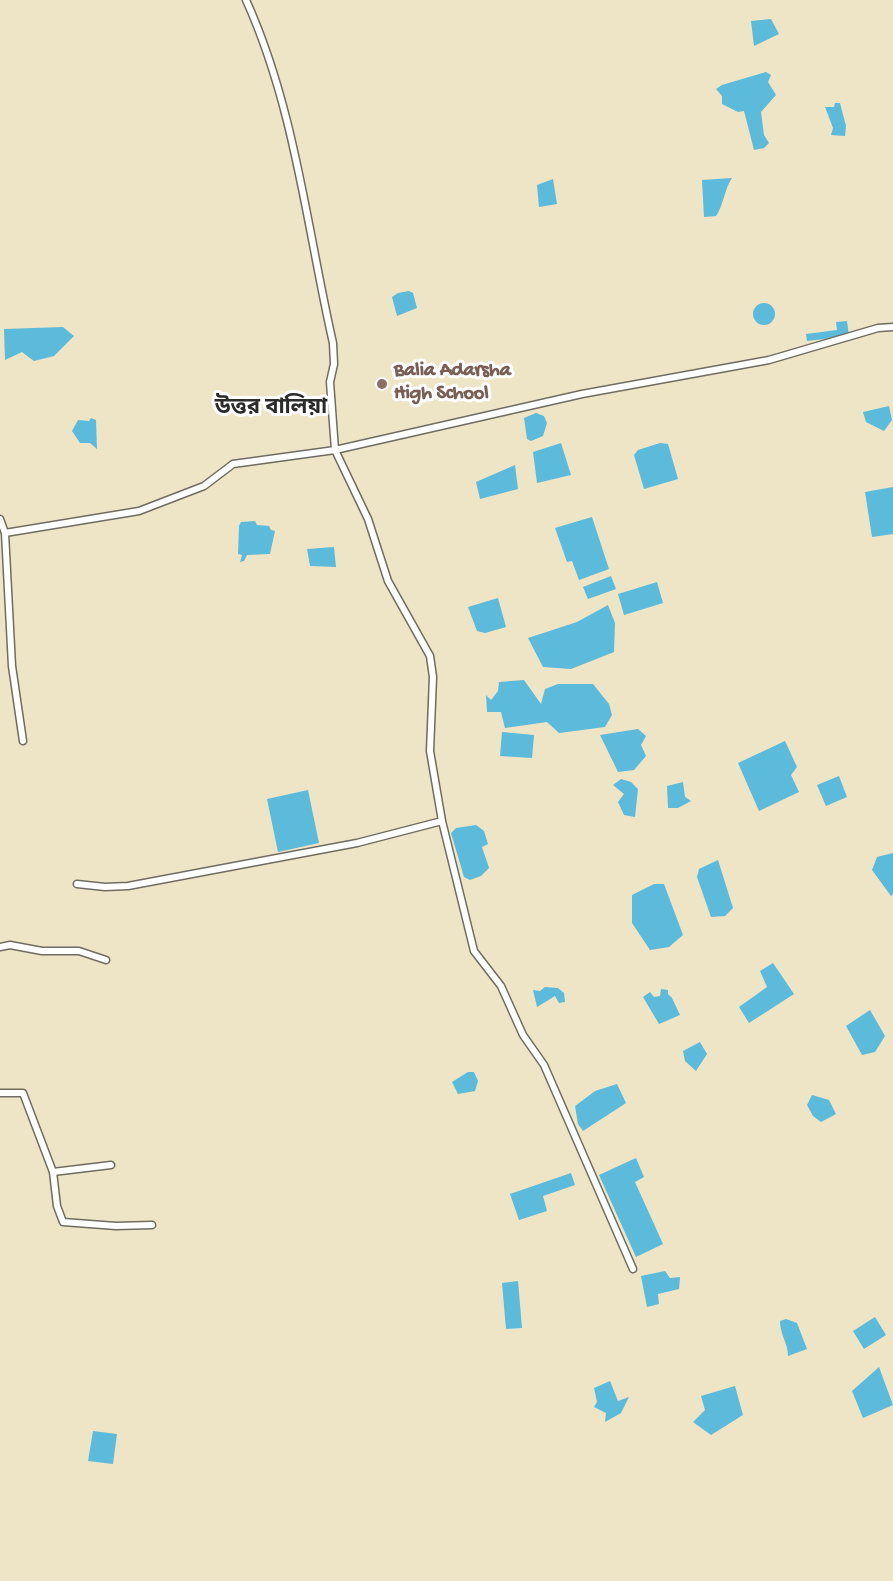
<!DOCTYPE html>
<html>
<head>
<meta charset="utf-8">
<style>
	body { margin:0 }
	canvas { display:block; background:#eee4c6 }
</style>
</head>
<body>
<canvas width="893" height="1581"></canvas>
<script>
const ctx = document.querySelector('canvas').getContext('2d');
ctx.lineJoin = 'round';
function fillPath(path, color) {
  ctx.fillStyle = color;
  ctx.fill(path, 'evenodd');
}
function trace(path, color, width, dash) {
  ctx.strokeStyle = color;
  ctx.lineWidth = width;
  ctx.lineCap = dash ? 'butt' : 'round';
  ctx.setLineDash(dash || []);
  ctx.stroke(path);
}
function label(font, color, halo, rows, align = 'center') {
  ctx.font = font + ' "Gochi Hand","Noto Sans Bengali",sans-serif';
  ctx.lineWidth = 6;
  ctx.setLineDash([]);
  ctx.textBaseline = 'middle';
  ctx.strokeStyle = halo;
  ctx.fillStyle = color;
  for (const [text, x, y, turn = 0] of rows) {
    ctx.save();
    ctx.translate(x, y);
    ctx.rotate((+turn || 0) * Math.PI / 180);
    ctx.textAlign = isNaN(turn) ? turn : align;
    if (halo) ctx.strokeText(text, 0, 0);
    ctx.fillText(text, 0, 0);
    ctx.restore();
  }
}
fillPath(new Path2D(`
	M771,19L779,34L754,46L751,21Z
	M766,72L771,75L768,82L776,95L761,112L764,135L769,143L764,148L754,150L744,111L738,112L722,104V96L716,89L722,85Z
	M835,103H840L846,126L845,136L831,135L833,128L825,107H834Z
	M732,178C724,190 724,204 716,216L704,217L702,180Z
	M553,179L557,204L539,207L537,185Z
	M409,291L413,293L417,308L397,316L392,297L398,293Z
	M753 314a11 11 0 1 1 22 0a11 11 0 1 1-22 0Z
	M847,321L849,336L807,341L806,334L837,330L836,322Z
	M63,327L74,336L54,356L34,361L22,352L5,360L4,329Z
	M889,406L892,420L884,431L866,422L863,412Z
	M536,413L544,416L547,423L543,436L531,441L527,439L524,418Z
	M91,418L96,420L97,449L90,443H80L72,431L78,420L89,421Z
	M561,443L571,475L537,483L533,452Z
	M660,443L668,444L678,479L644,489L634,455L638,450Z
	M515,465L518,489L480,499L476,482Z
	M893,487V534L872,537L865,492Z
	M592,517L609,569L579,580L572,561L567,562L555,528Z
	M255,521L257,525L269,526L271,530L275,531L270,554L247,555L244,561L240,562L242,555L238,554L239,526L241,522Z
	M334,547L336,567L310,566L307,549Z
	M611,576L616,589L588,599L583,587Z
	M657,582L663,603L624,615L618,594Z
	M498,598L506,627L485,633L477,631L468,607Z
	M608,605L615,623L614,652L571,669L543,667L528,638L577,622Z
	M524,680L541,704L545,689L558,684H593L609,704L612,715L605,727L559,733L547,722L505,728L501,712H487L486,695L491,700L498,691L499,682Z
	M638,729L646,736L641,745L646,756L634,770L618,772L600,735Z
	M502,732L534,735L532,758L500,756Z
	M785,741L797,767L791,775L799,792L759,811L738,763Z
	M839,776L847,797L826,806L817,785Z
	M621,779L631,782L638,789L635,817L624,815L618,802L624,794L613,785Z
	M683,782L685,797L691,801L678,808H668L667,786Z
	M308,790L319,843L278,852L267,799Z
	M476,825L484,831L488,844L482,847L489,868L481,876L470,880L464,877L451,833L456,828Z
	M893,853V894L891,896L872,870L877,857Z
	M718,860L733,908L725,916L711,917L697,877L699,869Z
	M654,884H664L683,935L669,947L650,950L632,923V895Z
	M773,963L794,994L749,1023L739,1007L767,987L760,971Z
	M545,987L558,988L564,993L565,1002L559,1003L555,996L537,1007L533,990L540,991Z
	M661,989L668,990V994L672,998L680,1015L659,1024L643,997L650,992L654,997L660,996Z
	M870,1010L885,1036L875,1052L862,1055L846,1026Z
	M700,1042L707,1054L696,1071L685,1061L683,1051Z
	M468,1072H474L478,1081L475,1091L458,1094L452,1082Z
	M617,1084L626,1103L583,1131L578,1124L575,1106L595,1091Z
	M812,1095L829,1100L836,1114L821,1122L813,1116L807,1105Z
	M636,1158L644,1177L635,1182L663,1244L636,1257L599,1175Z
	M571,1173L575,1185L543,1196L547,1211L519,1220L510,1194Z
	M665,1271L670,1278L680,1277L679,1289L658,1294L659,1304L647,1307L641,1276Z
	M518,1281L522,1328L506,1329L502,1283Z
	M875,1317L886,1335L864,1349L853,1331Z
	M786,1319L797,1323L807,1349L788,1356C788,1343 780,1335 780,1321Z
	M879,1367L893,1405L863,1418L852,1391Z
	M610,1381L618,1401L629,1397L621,1413L605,1422L606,1413L594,1407L597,1402L594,1388Z
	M735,1386L743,1415L711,1435L693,1422L705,1410L701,1396Z
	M93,1431L117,1434L113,1464L88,1461Z`), '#5cbada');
const minor = new Path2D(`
	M246,0C295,108 307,229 333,343L334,364L330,382L335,450L368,519L388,581L430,656L433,677L430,751L442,821L474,951L501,986L523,1035L544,1065L633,1269
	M0,519L5,533L12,666L23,741
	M5,533L139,511L204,486L233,464L335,450L582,394L769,360L878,328L893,327
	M77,884L105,887L128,886L357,843L442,821
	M0,947L10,945L42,951H79L106,960
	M0,1093H23L53,1172L57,1206L63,1222L116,1226L152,1225
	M53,1172L111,1165`);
trace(minor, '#6f6c61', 9);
trace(minor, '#fff', 6);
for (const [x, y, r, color] of [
	[382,384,6,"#8d6e63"]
]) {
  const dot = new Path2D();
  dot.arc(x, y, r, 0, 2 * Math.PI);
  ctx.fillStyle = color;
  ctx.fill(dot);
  trace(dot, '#fff', 2);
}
label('bold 20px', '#785e54', '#fff', [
	["Balia Adarsha",394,372],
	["High School",394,395]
], 'left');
label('bold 22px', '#2b2b2b', '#fff', [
	["উত্তর বালিয়া",271,410]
]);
</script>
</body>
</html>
